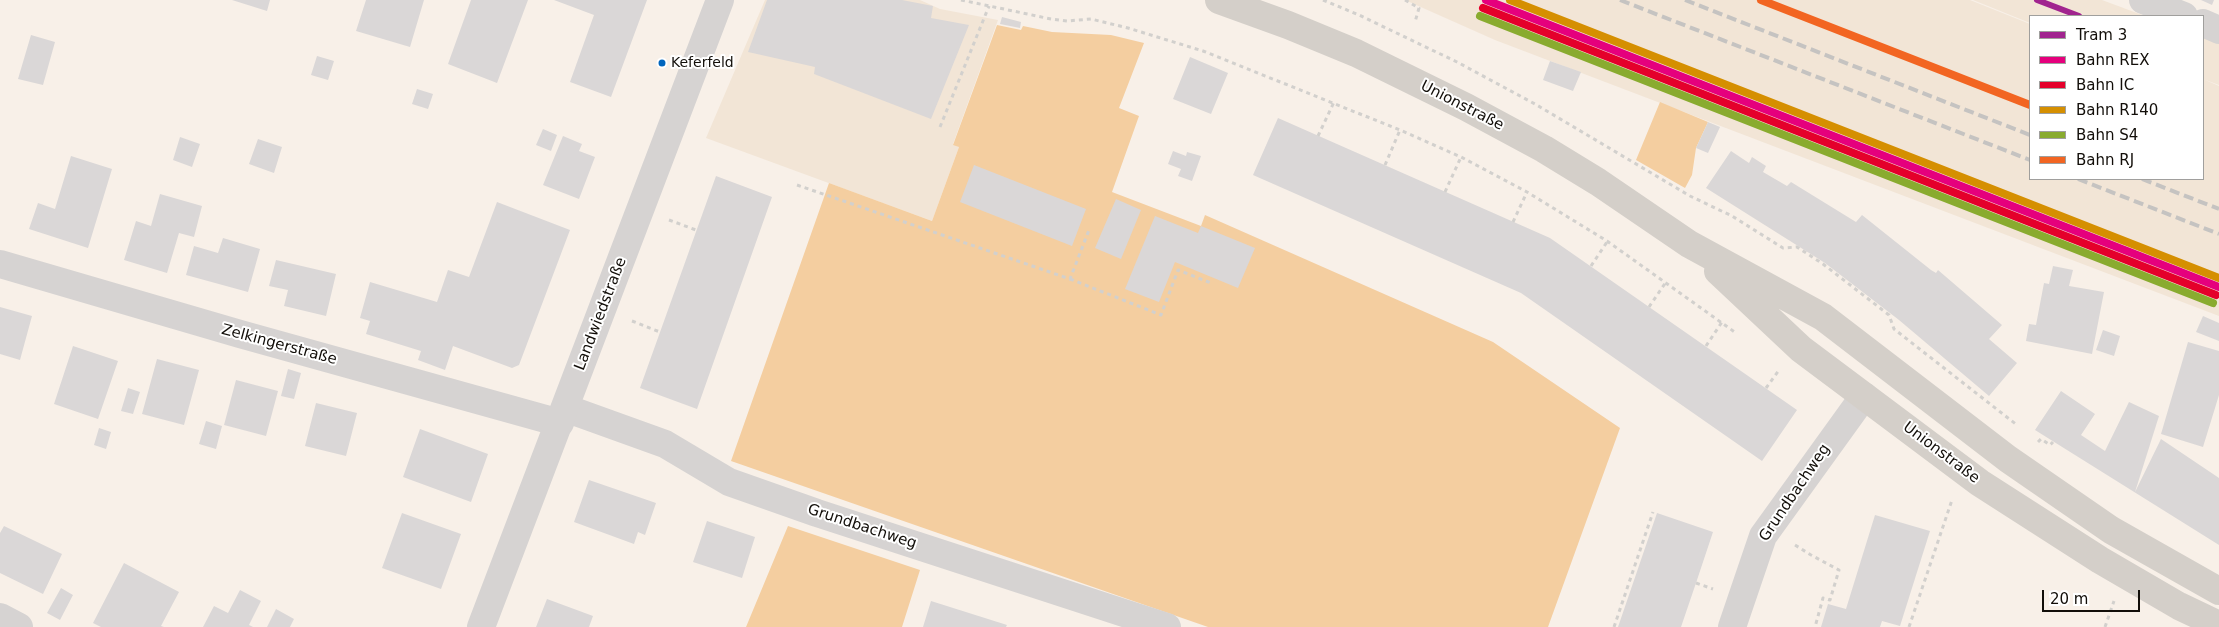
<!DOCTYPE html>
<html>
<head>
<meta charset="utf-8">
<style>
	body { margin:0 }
	#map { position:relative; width:2219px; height:627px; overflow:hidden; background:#f8f0e8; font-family:"DejaVu Sans",sans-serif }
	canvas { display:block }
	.legend { position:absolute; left:2029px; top:15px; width:175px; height:165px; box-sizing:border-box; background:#fff; border:1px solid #a09f9d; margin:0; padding:6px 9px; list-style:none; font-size:15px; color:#120e09 }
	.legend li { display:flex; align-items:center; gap:10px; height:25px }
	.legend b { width:25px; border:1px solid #a09f9d }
	.scale { position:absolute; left:2042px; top:590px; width:98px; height:22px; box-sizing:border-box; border:2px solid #120e09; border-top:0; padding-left:6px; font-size:15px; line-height:18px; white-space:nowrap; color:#120e09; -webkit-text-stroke:4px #fff; paint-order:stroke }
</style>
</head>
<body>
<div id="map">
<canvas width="2219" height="627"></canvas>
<ul class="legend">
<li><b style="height:6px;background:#a1248f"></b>Tram 3</li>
<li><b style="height:6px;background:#e5007d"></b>Bahn REX</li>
<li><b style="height:6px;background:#e4002b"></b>Bahn IC</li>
<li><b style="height:6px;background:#d58f01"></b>Bahn R140</li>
<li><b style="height:6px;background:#89ab2f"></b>Bahn S4</li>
<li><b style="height:6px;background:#f26522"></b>Bahn RJ</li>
</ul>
<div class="scale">20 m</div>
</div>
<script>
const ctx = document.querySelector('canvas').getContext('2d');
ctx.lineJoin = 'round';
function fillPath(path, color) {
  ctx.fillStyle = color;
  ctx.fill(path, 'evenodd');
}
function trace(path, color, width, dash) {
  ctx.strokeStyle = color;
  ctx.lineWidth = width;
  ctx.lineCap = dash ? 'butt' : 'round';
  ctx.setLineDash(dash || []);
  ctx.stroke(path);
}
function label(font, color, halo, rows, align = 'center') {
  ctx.font = font + ' "DejaVu Sans",sans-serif';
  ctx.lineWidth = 4;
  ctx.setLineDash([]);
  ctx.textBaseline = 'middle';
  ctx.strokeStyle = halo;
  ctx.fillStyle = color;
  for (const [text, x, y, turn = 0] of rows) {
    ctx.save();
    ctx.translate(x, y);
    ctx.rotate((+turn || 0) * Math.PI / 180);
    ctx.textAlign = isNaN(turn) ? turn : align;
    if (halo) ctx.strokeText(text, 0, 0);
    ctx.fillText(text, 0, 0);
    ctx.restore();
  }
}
fillPath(new Path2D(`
	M765,0H920L940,9L998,20L953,144L959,147L932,221L706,138Z
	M1405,0H1970L2030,24V179H2203V79L2219,86V316L1495,40Z
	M1973,0H2102L2145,16H2030V23Z
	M2203,35L2219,41V85L2203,79Z`), '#f2e5d6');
fillPath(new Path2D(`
	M997,25L1021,30L1023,26L1052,32L1111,35L1144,43L1119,108L1139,116L1112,192L1201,226L1205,215L1493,342L1620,428L1548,627H1208L731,461L829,183L932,221L959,147L953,145Z
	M1660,102L1708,122L1696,148L1692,175L1685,188L1636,160Z
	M788,526L920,570L902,627H746Z`), '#f4cea0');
fillPath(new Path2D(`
	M232,0H270L267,11Z
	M366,0H424L410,47L356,31Z
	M471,0H528L497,83L448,64Z
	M554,0H647L611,97L570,82L594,15Z
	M767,0H902L933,6L931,18L969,25L931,119L814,74L815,67L748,52Z
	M2201,0H2214L2212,5Z
	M1002,17L1021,22L1020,28L1000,24Z
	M31,35L55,42L43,85L18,79Z
	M317,56L334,61L328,80L311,75Z
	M1190,57L1228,73L1211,114L1173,99Z
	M1550,61L1581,72L1573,91L1543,80Z
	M417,89L433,94L428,109L412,104Z
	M1278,118L1550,238L1797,410L1762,461L1521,293L1253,175Z
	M1708,122L1720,127L1708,153L1696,148Z
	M543,129L557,135L551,151L536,145Z
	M563,136L582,144L579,151L595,157L579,199L543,185Z
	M180,137L200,144L192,167L173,160Z
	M258,139L282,147L274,173L249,164Z
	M1173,151L1186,156L1187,152L1201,156L1192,181L1178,176L1181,169L1168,164Z
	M1731,151L1749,163L1752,157L1766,166L1763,172L1787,186L1791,182L1856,222L1862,215L1931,270L1936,273L1938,270L2002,325L1989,339L2017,363L1989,396L1899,320L1825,263L1706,188Z
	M71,156L112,169L88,248L29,229L38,203L55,209Z
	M974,165L1086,209L1072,246L960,202Z
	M716,176L772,197L697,409L640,388Z
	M160,194L202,206L194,237L179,233L167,273L124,260L136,221L151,226Z
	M1116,199L1141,210L1121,259L1095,248Z
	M497,202L570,230L519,365L512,368L453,346L445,370L418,360L421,351L366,334L370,321L360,318L370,282L437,302L448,270L469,277Z
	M1155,216L1198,233L1201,226L1255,248L1238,288L1175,262L1159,302L1125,289Z
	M223,238L260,249L248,292L186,275L194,246L218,253Z
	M276,260L336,274L326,316L284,306L288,290L269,286Z
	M2053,266L2073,270L2069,286L2104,292L2092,354L2026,341L2029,324L2036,325L2044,283L2049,284Z
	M0,307L32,316L20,360L0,354Z
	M2203,316L2219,323V341L2196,332Z
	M2103,330L2120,336L2114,356L2096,350Z
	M2188,342L2219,351V395L2203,447L2161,434Z
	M73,346L118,361L98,419L54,404Z
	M157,359L199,370L184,425L142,414Z
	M288,369L301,373L294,399L281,396Z
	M236,380L278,391L266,436L224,425Z
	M128,388L140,392L133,414L121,411Z
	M2061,391L2095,414L2081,435L2105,451L2129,402L2159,416L2135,492L2161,439L2219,478V545L2035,430Z
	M316,403L357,413L346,456L305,446Z
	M206,421L222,426L216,449L199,444Z
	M99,428L111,432L106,449L94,445Z
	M420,429L488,454L471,502L403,477Z
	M589,480L656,503L645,535L638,532L634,544L574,522Z
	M402,513L461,534L441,589L382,568Z
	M1657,513L1713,532L1696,583L1681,627H1618Z
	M1875,515L1930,531L1900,626L1882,621L1880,627H1821L1828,604L1846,609Z
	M707,521L755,537L742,578L693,562Z
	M4,526L62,554L43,594L0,573V533Z
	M124,563L179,592L161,626L164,627H101L93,623Z
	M61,588L73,595L60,620L47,613Z
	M240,590L261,601L249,625L253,627H203L214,606L228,613Z
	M547,599L593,616L589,627H536Z
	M931,601L1007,625L1006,627H923Z
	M276,609L294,619L290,627H267Z`), '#dad7d7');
trace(new Path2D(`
	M961,0L1051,19L1067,21L1091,19L1128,28L1203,51L1400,130L1461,157L1527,192L1607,241L1736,333
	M1323,0L1359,15L1457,62L1535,104L1690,196L1732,216L1783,248L1797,247L1823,264L1889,315L1894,329L2017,425
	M1405,0L1419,8L1415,22
	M940,127L989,6
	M1318,136L1334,102
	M1385,165L1400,130
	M797,185L1070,279L1089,230
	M1445,192L1461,157
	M669,220L696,230
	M1513,222L1527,192
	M1591,266L1607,242
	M1070,279L1161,315L1178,270L1211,283
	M1649,307L1666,282
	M632,321L660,332
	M1706,346L1722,322
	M1766,388L1779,370
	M2038,442L2041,439L2050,445L2053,442
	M1795,545L1811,555L1839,570L1830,600L1823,598L1815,627
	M1696,583L1713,589
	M1614,627L1653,512
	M1909,627L1952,500
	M2105,627L2114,601`), '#d2d0cd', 3, [4, 4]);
trace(new Path2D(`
	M2143,0L2184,16
	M2203,23L2219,30
	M0,264L240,334L560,423
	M565,408L665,444L729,482L817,513L1167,627
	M0,617L19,627
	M1732,627L1763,536L1864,396`), '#d6d3d2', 28);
trace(new Path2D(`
	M481,627L720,0`), '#d6d3d2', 28);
trace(new Path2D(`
	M1219,0L1288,25L1356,53L1466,107L1544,149L1598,182L1689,244L1823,317L2008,459L2111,530L2219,591
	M1718,271L1801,349L1980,483L2100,560L2179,606L2219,625`), '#d4cfc9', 28);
trace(new Path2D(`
	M1620,0L2030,160
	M1685,0L2030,135
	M2078,179L2219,234
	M2142,179L2219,209`), '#c5c3c1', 4, [10, 5]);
trace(new Path2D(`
	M1486,0L2219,287`), '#e5007d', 8);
trace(new Path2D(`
	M1483,8L2216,295`), '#e4002b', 8);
trace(new Path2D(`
	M1510,0L2219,278`), '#d58f01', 8);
trace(new Path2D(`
	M1480,16L2213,303`), '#89ab2f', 8);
trace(new Path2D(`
	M1761,0L2030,105`), '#f26522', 8);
trace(new Path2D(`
	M2037,0L2079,16`), '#a1248f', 6);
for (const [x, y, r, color] of [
	[662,63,4.5,"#0065bd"]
]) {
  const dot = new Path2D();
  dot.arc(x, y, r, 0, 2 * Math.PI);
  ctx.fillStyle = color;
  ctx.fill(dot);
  trace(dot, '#fff', 2);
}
label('14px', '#120e09', '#fff', [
	["Keferfeld",671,63]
], 'left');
label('15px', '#120e09', '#fff', [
	["Unionstraße",1462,106,27],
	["Landwiedstraße",601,314,-69],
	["Zelkingerstraße",279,345,15],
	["Unionstraße",1941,453,37],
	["Grundbachweg",1795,493,-56],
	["Grundbachweg",862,527,18]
]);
</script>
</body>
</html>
